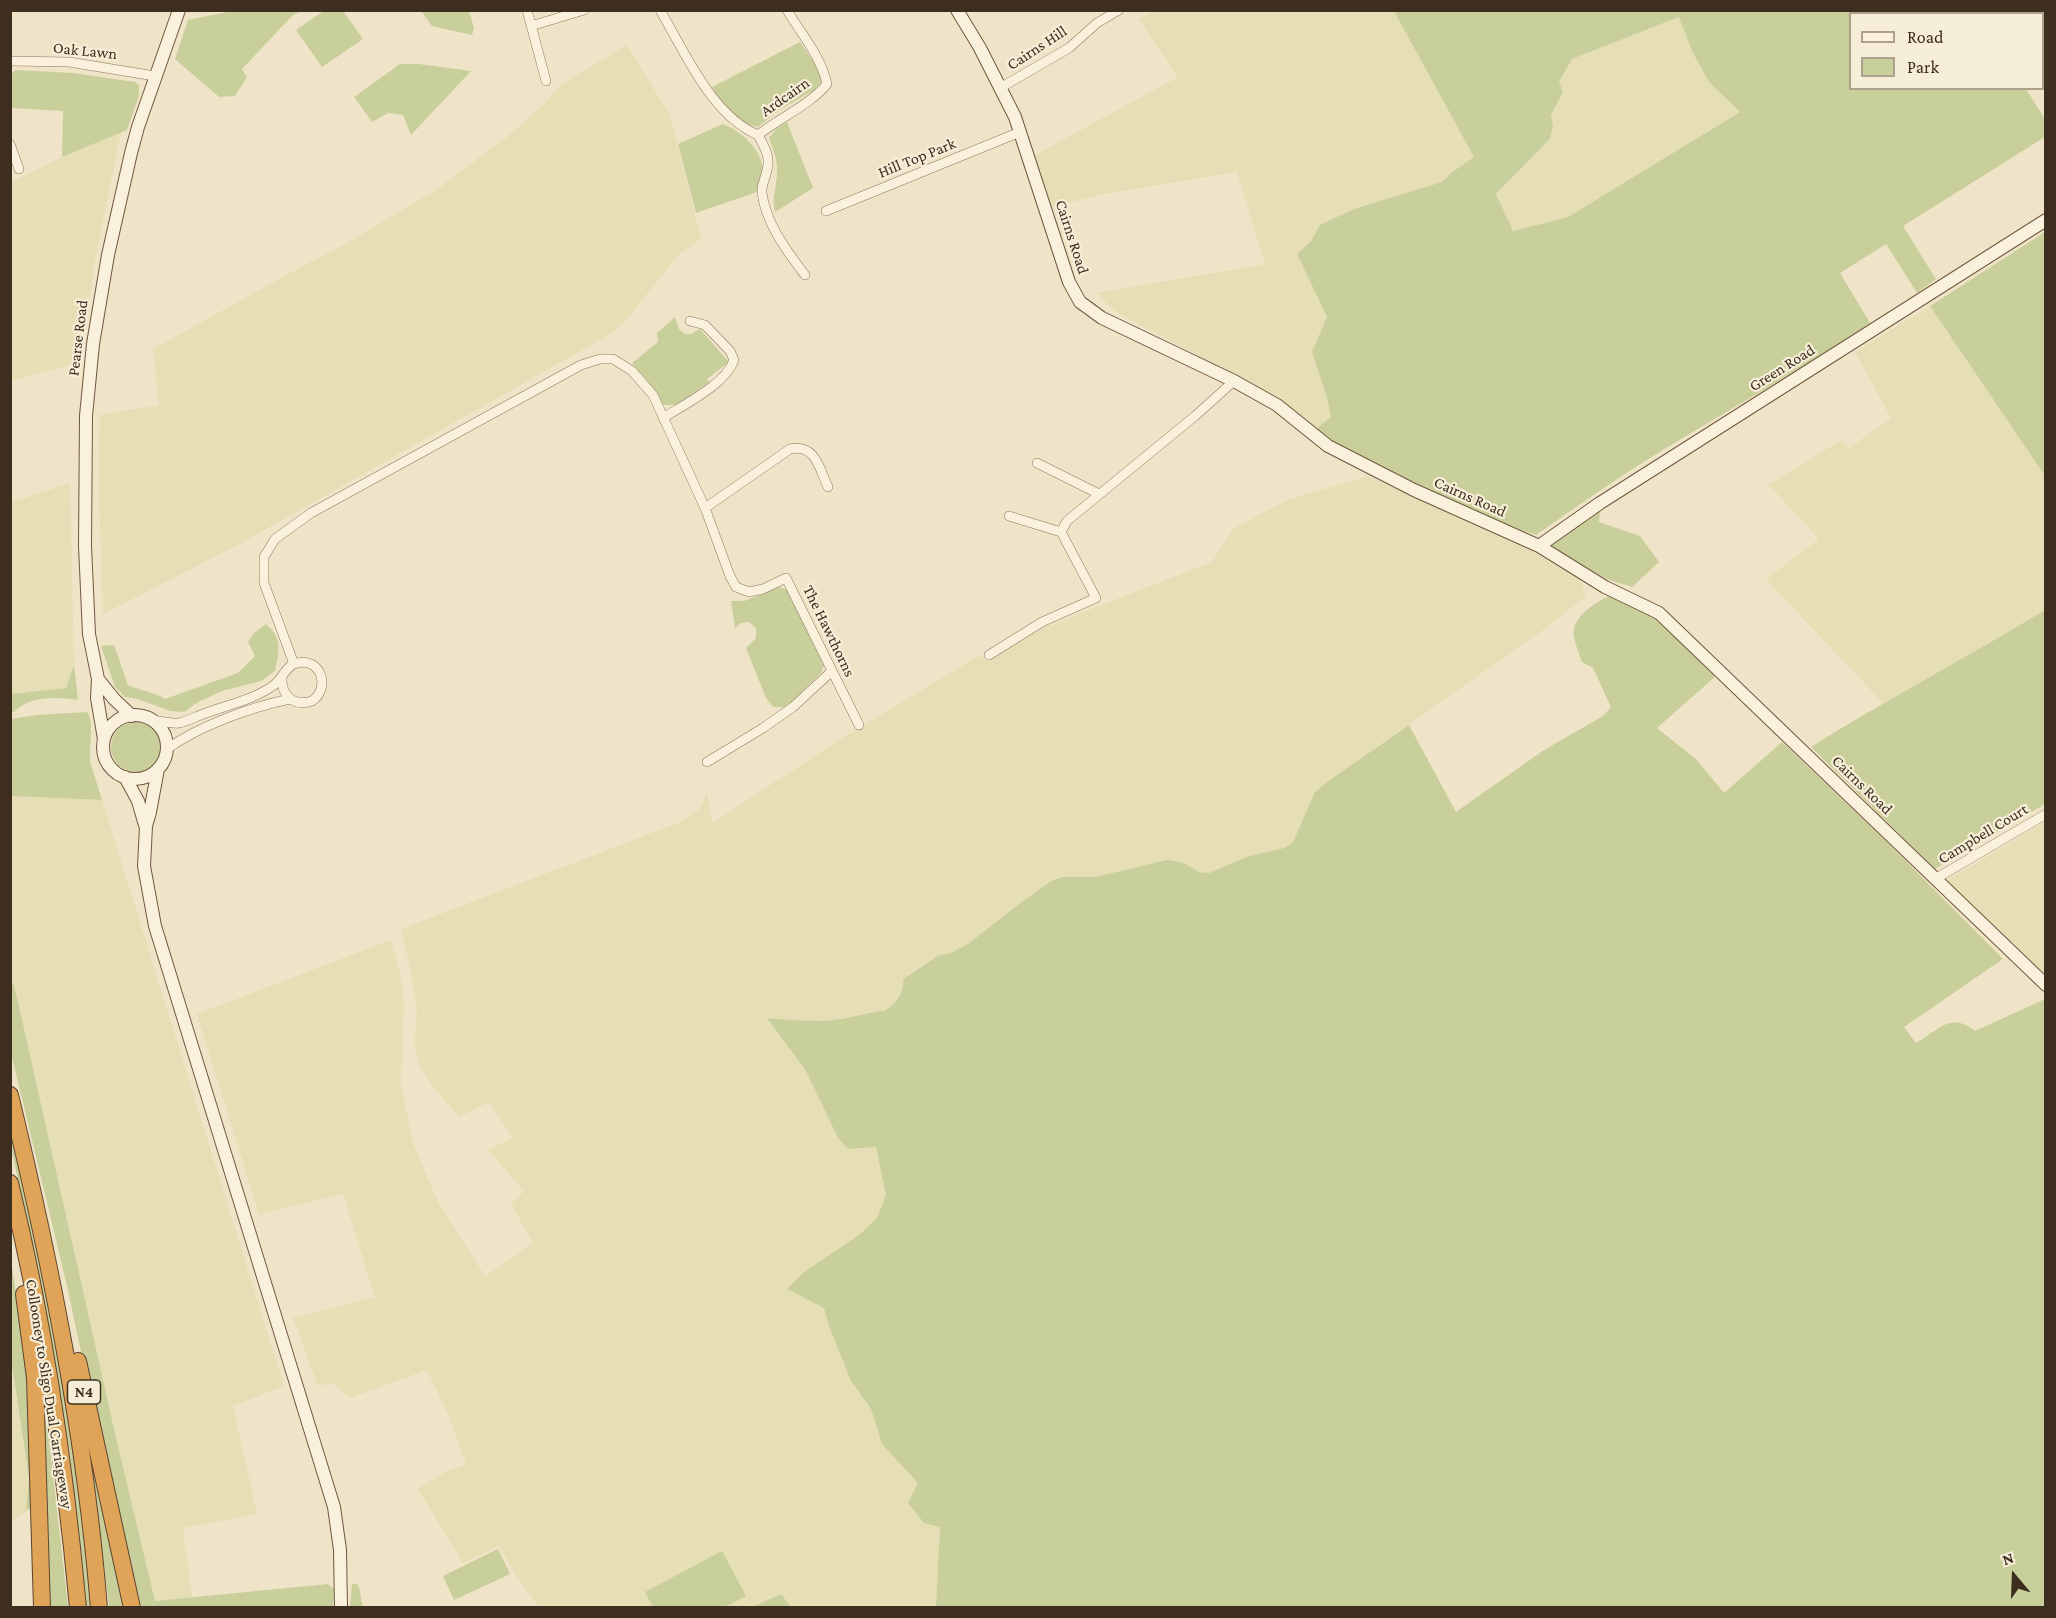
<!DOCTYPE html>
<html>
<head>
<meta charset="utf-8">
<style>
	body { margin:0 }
	#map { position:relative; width:2056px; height:1618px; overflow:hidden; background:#f0e4c8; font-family:"Crimson Pro",serif }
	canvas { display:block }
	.frame { position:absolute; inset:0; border:12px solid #3d2e20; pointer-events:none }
	.legend { position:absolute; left:1849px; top:12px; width:195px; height:78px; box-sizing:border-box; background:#f7eed8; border:2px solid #ada18e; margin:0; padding:8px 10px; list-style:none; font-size:18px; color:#3d2e20 }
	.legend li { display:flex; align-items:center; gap:12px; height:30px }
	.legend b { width:30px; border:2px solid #ada18e }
	.north { position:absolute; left:1984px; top:1546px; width:60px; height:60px; -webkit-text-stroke:4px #f7eed8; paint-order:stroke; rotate:341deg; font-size:16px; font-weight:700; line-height:24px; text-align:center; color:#3d2e20 }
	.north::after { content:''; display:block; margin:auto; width:21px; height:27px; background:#3d2e20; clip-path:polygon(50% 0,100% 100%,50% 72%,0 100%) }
</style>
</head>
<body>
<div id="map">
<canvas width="2056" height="1618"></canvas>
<div class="frame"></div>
<ul class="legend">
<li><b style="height:8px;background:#faf1dc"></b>Road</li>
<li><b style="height:16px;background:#c9cf9b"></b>Park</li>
</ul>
<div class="north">N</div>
</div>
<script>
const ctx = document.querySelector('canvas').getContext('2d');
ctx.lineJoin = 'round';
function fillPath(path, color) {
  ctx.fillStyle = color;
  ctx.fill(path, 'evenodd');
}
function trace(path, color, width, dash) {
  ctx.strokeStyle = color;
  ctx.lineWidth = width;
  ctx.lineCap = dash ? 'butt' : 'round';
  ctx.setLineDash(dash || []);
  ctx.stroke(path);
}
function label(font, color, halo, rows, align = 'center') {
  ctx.font = font + ' "Crimson Pro",serif';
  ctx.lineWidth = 4.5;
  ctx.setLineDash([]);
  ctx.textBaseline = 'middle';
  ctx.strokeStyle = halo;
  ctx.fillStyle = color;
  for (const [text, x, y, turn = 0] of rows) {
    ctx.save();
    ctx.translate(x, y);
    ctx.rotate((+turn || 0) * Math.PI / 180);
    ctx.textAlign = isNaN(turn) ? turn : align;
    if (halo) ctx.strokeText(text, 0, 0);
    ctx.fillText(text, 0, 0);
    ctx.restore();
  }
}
fillPath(new Path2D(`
	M1394,10L1474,157L1451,173L1442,182L1355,209L1320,225L1311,241L1297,254L1327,317L1312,353L1334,415L1316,429L1301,415L1280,400L1131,320L1112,309L1097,293L1265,264L1237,172L1099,195L1051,208L1035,155L1178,77L1139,19L1154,11Z
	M1680,17L1693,53L1709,82L1740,112L1568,217L1513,231L1496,195L1550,139L1553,126L1551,115L1563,92L1559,83L1572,59Z
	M627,45L670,115L701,239L678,255L622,325L607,336L236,546L103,614L98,466L100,415L159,405L153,349L301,267L347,243L436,190L508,136L542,106L562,84Z
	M121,132L95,261L80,362L11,381V183L62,157Z
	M1930,306L2045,476V610L1997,640L1883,703L1766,579L1819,539L1769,485L1841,440L1849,448L1891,418L1855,352Z
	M1368,476L1536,553L1581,581L1586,596L1546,628L1334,777L1315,792L1297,833L1292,843L1284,848L1249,856L1209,873L1199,872L1184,863L1167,860L1095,877H1063L1051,881L1023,901L968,944L951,953L939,955L918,967L903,979L904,986L901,995L885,1011L871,1012L834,1020L797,1021L767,1018L806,1071L838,1138L857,1149L866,1146H876L886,1195L877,1218L859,1235L804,1272L824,1307L829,1326L851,1381L871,1409L882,1444L918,1483L940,1527L936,1607H791L781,1594L752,1607H539L516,1576L499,1546L463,1563L418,1489L443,1473L466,1464L447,1412L427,1370L350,1398L333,1383L318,1386L293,1318L375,1297L343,1194L259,1214L197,1014L391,940L400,971L404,1004L401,1084L413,1143L438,1202L485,1276L533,1243L511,1204L524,1191L488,1150L513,1138L489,1102L459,1117L434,1088L419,1065L414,1042L417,1015L411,971L401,929L678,823L700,809L707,793L712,823L844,737L980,655L986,661L1045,627L1212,562L1233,529L1269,509L1290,499Z
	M70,483L74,665L66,688L11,694L10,503Z
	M10,796L102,800L284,1386L233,1406L257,1514L183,1528L192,1598L155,1601L117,1442L16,993L11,975Z
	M2045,822V975L1946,881Z
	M10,1360L29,1478L26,1511L11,1521Z`), '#e6deb5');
fillPath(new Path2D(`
	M325,10L343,11L363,39L322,67L296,30Z
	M232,11H303L293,15L242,69L247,77L235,96L219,97L175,59L188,20Z
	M421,11H469L474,28L472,35L432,26Z
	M1394,11H2045V43L2043,45L2042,14H1850V88L2026,89L2045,119V137L1903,226L1936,279L1917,293L1886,244L1840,273L1870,323C1801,369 1729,410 1658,453C1616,479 1576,507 1536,535C1498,523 1462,505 1425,489C1390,473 1344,456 1316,429L1331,417L1327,397L1312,352L1327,317L1297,254L1311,241L1320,225L1354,209L1442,182L1451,173L1474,157ZM1679,17L1693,53L1709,82L1740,112L1568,217L1513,231L1496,194L1550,139L1553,126L1551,115L1563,92L1559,82L1572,59Z
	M800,42L816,65L822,81L814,90L778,111L758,127C736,123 723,105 712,87Z
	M400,64H419L471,71L411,135L403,115L388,113L372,122L354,97Z
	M15,70L73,73L135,82L139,85V96L127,130L62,157L63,111L11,108V75Z
	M787,122L813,188L775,212C771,197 777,187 777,172C778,160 773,149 769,138L776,129Z
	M723,124C741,132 761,148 763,169C764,176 759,186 757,192L696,213L678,144Z
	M2045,232V476L1930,306Z
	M675,317L679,329L685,334H691L700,329L729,362L707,379L709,382L678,405H663L647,380L632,363L658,342L657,333Z
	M1600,511L1599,522L1640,536L1659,562L1632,587L1609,580L1539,546L1566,533Z
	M780,587L789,591L824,665L821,673L786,707H773L766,698L746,648L756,638V628L749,622L741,623L735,628L731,601H744Z
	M1609,596L1654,618L1717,675L1657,728L1697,760L1724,793L1782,742L1888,843L2003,959L1904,1027L1916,1043C1938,1031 1950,1011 1975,1031L2045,999V1607H936L940,1527L924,1523L908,1503L918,1483L882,1444L871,1409L851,1381L829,1326L824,1308L787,1289L804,1272L859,1235L877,1218L886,1195L876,1147L848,1149L838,1138L806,1071L767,1018C789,1020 811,1022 833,1020C851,1018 867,1012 885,1011C896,1002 905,994 903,979L939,955L951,953L968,944L1023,901L1051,881L1063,877H1095L1167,860L1184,863L1199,872L1209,873L1249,856L1284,848L1292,843L1297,833L1315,792L1334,777L1409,725L1456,812L1544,750L1603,716L1611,707L1593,668L1582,662C1579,654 1576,646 1574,638C1570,618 1593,604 1609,596Z
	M2045,610V804L1935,869L1811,747C1887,699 1968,657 2045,610Z
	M266,624C283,638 279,652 275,671L261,681L222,691L198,702L184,712L170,711L138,699L125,697L115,687L101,646L114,645L128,685C140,691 153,691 165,699L238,673L255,656L248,642L254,633Z
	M74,665L78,700C57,697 30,695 14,712H11V694L66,688Z
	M88,712L91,723L90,761L102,800L11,796V719L36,715Z
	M111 747a25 25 0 1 1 50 0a25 25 0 1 1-50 0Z
	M10,975L16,993L117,1442L155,1601L328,1584L334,1589L333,1607H141L91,1399L67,1286L11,1053Z
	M10,1116L74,1433L92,1607H85L70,1454L37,1265L11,1148Z
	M10,1254L29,1376L34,1506L26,1511L29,1478L11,1360Z
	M40,1383L50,1449L68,1607H48Z
	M88,1432L127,1607H109Z
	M498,1549L510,1574L454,1600L443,1576Z
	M722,1551L746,1596L725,1607H653L645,1592Z
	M352,1584H357L359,1587L363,1607H350Z
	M781,1594L791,1607H752Z`), '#c9cf9b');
const street = new Path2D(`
	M527,10L546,81
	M660,10C685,52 711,115 758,135
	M531,26L584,10
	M10,61L69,62L155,76
	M1000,88L1069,48L1097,23L1119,10
	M758,135C779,118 810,105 827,84C821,56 801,34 787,10
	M758,135C764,146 771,157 767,170C766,178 761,184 762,193C766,224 787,251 805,275
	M10,144L19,169
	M826,211L1020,132
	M663,418C685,404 726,384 734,360L730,351L705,325L690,321
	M1037,463L1099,494
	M705,508L790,449C816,444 819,468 828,487
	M1009,516L1061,532L1067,521L1195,416L1234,381
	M989,655L1042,622L1096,598L1061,532
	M294,664L264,583V557L275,539L311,513L581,365L600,359H613L632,371L653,395L705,508L730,576L736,587L749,592L763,589L786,578L859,725
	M152,720C160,721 171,724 179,723C188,721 197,716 206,713C228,705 255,699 274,685C283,678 286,665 297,663C321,657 331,688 312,701C293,707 281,695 282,677
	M167,749C199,726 251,707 290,699
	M707,762L763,728L793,707L832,671
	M1935,879L2046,814`);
const secondary = new Path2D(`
	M957,10L980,48L1015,117L1069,282L1080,302L1102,318L1234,381L1277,405L1328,446L1414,490L1539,546L1605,587L1659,613L2046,985
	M1539,546L1600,503L2046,220
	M98,679L114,699L132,716
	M103 747a32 32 0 1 1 64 0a32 32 0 1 1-64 0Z
	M104,739L97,698L98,679L89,634L85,546L86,416L93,344L108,255L131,153L138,127L179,10
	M158,769L150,812L146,826L144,866L155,926L334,1507L340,1550L341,1608
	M125,777L138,801L145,825`);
const highway = new Path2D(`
	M10,1095C51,1264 85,1434 99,1608
	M10,1183C44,1322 65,1465 78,1608
	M24,1294L35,1378L42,1608
	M78,1361L132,1608`);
trace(street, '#8d765c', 10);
trace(secondary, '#6f573f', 14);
trace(highway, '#5b4430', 18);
trace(street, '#faf1dc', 9);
trace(secondary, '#faf1dc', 12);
trace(highway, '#e0a458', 16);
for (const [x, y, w] of [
	[84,1392,33]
]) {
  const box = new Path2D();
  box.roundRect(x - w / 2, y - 12, w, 24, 4.5);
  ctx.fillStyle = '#f7eed8';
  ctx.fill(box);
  trace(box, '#3d2e20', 1.5);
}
label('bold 15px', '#3d2e20', null, [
	["N4",84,1392]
]);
label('16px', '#3d2e20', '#f7eed8', [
	["Cairns Hill",1037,48,-33],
	["Oak Lawn",85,51,6],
	["Ardcairn",785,97,-35],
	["Hill Top Park",917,158,-22],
	["Cairns Road",1072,237,72],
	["Pearse Road",78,338,-83],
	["Green Road",1782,368,-32],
	["Cairns Road",1470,497,24],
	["The Hawthorns",829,631,64],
	["Cairns Road",1862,785,44],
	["Campbell Court",1983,834,-31],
	["Collooney to Sligo Dual Carriageway",49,1394,81]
]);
</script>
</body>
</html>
